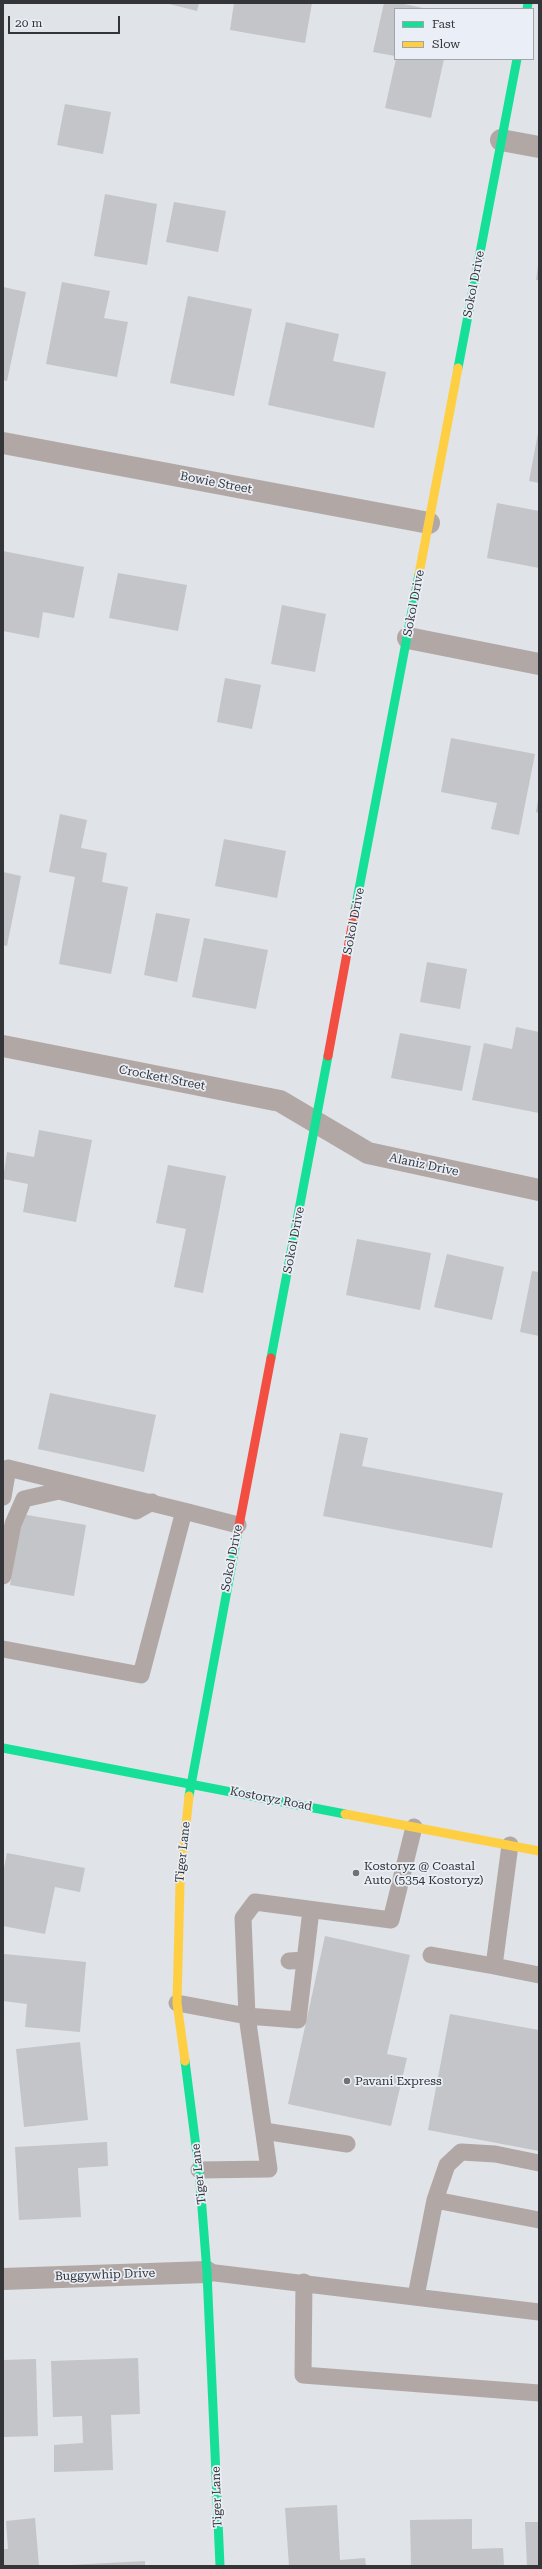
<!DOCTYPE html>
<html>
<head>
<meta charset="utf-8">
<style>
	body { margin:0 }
	#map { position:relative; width:542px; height:2569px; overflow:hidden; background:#e0e3e7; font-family:"Roboto Serif",serif }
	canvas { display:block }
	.frame { position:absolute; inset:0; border:4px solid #333538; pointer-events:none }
	.legend { position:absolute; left:394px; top:8px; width:140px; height:52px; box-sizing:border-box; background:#eaeff7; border:1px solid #a1a5ab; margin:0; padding:5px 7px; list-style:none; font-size:12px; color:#333538 }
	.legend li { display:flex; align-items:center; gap:8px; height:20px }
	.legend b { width:20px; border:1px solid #a1a5ab }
	.scale { position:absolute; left:8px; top:16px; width:112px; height:18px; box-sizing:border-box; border:2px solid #333538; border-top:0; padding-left:5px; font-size:12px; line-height:14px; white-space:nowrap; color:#333538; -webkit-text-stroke:3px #eaeff7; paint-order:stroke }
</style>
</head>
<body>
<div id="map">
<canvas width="542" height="2569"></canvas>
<div class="frame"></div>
<ul class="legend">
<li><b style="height:5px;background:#16e098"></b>Fast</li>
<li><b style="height:5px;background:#ffcf43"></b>Slow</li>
</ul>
<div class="scale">20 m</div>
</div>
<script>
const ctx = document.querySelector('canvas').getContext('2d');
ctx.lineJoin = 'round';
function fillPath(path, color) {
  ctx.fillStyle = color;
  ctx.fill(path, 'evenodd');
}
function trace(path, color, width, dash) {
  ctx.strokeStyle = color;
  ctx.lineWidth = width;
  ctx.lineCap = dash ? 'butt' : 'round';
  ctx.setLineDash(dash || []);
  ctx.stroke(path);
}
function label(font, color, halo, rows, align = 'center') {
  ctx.font = font + ' "Roboto Serif",serif';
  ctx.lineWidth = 3.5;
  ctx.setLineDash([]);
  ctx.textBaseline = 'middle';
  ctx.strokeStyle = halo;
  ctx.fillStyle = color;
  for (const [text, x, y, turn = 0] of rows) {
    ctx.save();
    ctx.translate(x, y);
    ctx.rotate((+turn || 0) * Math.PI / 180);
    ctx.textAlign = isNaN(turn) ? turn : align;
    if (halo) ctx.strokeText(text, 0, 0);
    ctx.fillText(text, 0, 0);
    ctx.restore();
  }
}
fillPath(new Path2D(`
	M165,3H199L197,11Z
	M234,3H312L305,43L230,30Z
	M384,3H399L423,8L395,9V56L373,52Z
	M396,59H444L431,118L385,108Z
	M65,104L111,112L103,154L57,145Z
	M105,194L157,204L147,265L94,256Z
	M174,202L226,211L218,252L166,242Z
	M538,266H539V280H536Z
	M62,282L110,291L104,318L128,322L117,377L46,364Z
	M3,287L26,292L7,381L3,380Z
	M188,296L252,309L234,396L170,383Z
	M286,322L339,334L333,361L386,372L374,428L268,405Z
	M538,433H539V483L529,481Z
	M497,503L539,511V568L487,558Z
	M3,551L84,567L74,618L43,612L39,638L3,631Z
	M118,573L187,585L178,631L109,618Z
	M282,605L326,614L315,672L271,664Z
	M225,678L261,685L252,729L217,722Z
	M451,738L535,754L519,835L491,829L497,803L441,792Z
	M538,800H539V813L536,812Z
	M60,814L87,820L81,848L107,853L102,882L128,887L111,974L59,964L75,877L49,872Z
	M224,839L286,851L277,898L215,886Z
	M3,872L21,876L7,946L3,945Z
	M156,913L190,919L177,982L144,975Z
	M204,938L268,950L256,1009L192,997Z
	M427,962L467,969L460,1009L420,1002Z
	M516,1027L539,1032V1113L472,1100L484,1043L512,1049Z
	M400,1033L471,1046L462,1091L391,1078Z
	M39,1130L92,1140L76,1222L23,1212L28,1184L3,1179L7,1152L34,1157Z
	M168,1165L226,1176L203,1293L174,1287L186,1229L156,1223Z
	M357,1239L431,1253L420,1310L346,1295Z
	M447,1254L504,1267L492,1320L434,1307Z
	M532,1271L539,1272V1336L520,1332Z
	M50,1393L156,1415L144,1472L38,1449Z
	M340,1433L368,1438L362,1466L503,1493L492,1548L323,1516Z
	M21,1514L86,1525L74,1596L10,1585Z
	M7,1853L85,1868L80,1892L55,1887L45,1934L3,1926V1873Z
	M325,1936L410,1955L387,2054L407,2058L391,2126L288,2104Z
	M4,1954L86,1962L80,2032L25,2027L27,2004L3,2001Z
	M450,2014L539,2030V2151L428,2130Z
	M80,2042L88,2120L24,2127L16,2049Z
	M107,2142L108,2166L78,2168L81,2217L19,2220L15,2147Z
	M138,2358L140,2414L111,2415L113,2470L54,2472V2445L83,2443L82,2416L53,2417L51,2361Z
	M36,2359L38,2436L3,2437V2360Z
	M337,2505L340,2560L365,2558L366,2566H289L285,2508Z
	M35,2518L39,2566H3V2549H8L6,2521Z
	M472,2519V2549L503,2548L504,2566H411L410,2520Z
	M525,2522H539V2566H527Z
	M145,2561V2566H70V2565Z`), '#c3c5c8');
trace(new Path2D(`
	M3,1497L8,1468L184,1511
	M3,1576L13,1524L24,1499L59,1491L136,1511L152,1502
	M3,1649L141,1675L184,1511L238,1525
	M431,1955L494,1966L510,1845
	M289,1961L305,1960
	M494,1966L539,1975
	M177,2003L247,2016L298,2020L311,1910
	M264,2131L347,2144
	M199,2170L269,2169L247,2016L243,1918L255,1902L391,1920L414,1827
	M435,2200L539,2220
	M207,2272L539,2312
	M304,2282L303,2375L539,2393
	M416,2296L435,2200L447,2165L461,2152L495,2154L539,2163`), '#b1a8a5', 17);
trace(new Path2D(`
	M501,140L539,147
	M3,443L429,523
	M408,638L539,664
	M3,1046L280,1101L368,1153L539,1190
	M3,2279L207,2272`), '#b1a8a5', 22);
trace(new Path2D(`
	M527,9L528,3
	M458,368L517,59
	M355,910L419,574
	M271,1358L328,1056
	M3,1748L345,1814
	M189,1796L238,1531
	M185,2061L199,2170L207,2272L220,2566`), '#16e098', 9);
trace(new Path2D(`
	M419,574L458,368
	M345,1814L539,1851
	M185,2061L177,2003L180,1884L189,1796`), '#ffcf43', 9);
trace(new Path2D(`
	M328,1056L355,910
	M238,1531L271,1358`), '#f24e42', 9);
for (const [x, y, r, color] of [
	[356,1873,4,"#707275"],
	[347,2081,4,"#707275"]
]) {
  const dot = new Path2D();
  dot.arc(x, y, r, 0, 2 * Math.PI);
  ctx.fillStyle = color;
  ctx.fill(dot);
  trace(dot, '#eaeff7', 1.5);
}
label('12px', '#333538', '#eaeff7', [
	["Sokol Drive",474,284,-79],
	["Bowie Street",216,483,11],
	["Sokol Drive",414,603,-79],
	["Sokol Drive",354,921,-79],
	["Crockett Street",162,1078,11],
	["Alaniz Drive",424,1165,12],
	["Sokol Drive",294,1240,-79],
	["Sokol Drive",232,1558,-79],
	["Kostoryz Road",271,1799,11],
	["Tiger Lane",183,1852,-84],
	["Tiger Lane",199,2174,-96],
	["Buggywhip Drive",105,2275,-2],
	["Tiger Lane",217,2497,-92]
]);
label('12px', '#333538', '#eaeff7', [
	["Kostoryz @ Coastal",364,1866],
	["Auto (5354 Kostoryz)",364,1880],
	["Pavani Express",355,2081]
], 'left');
</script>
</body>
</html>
